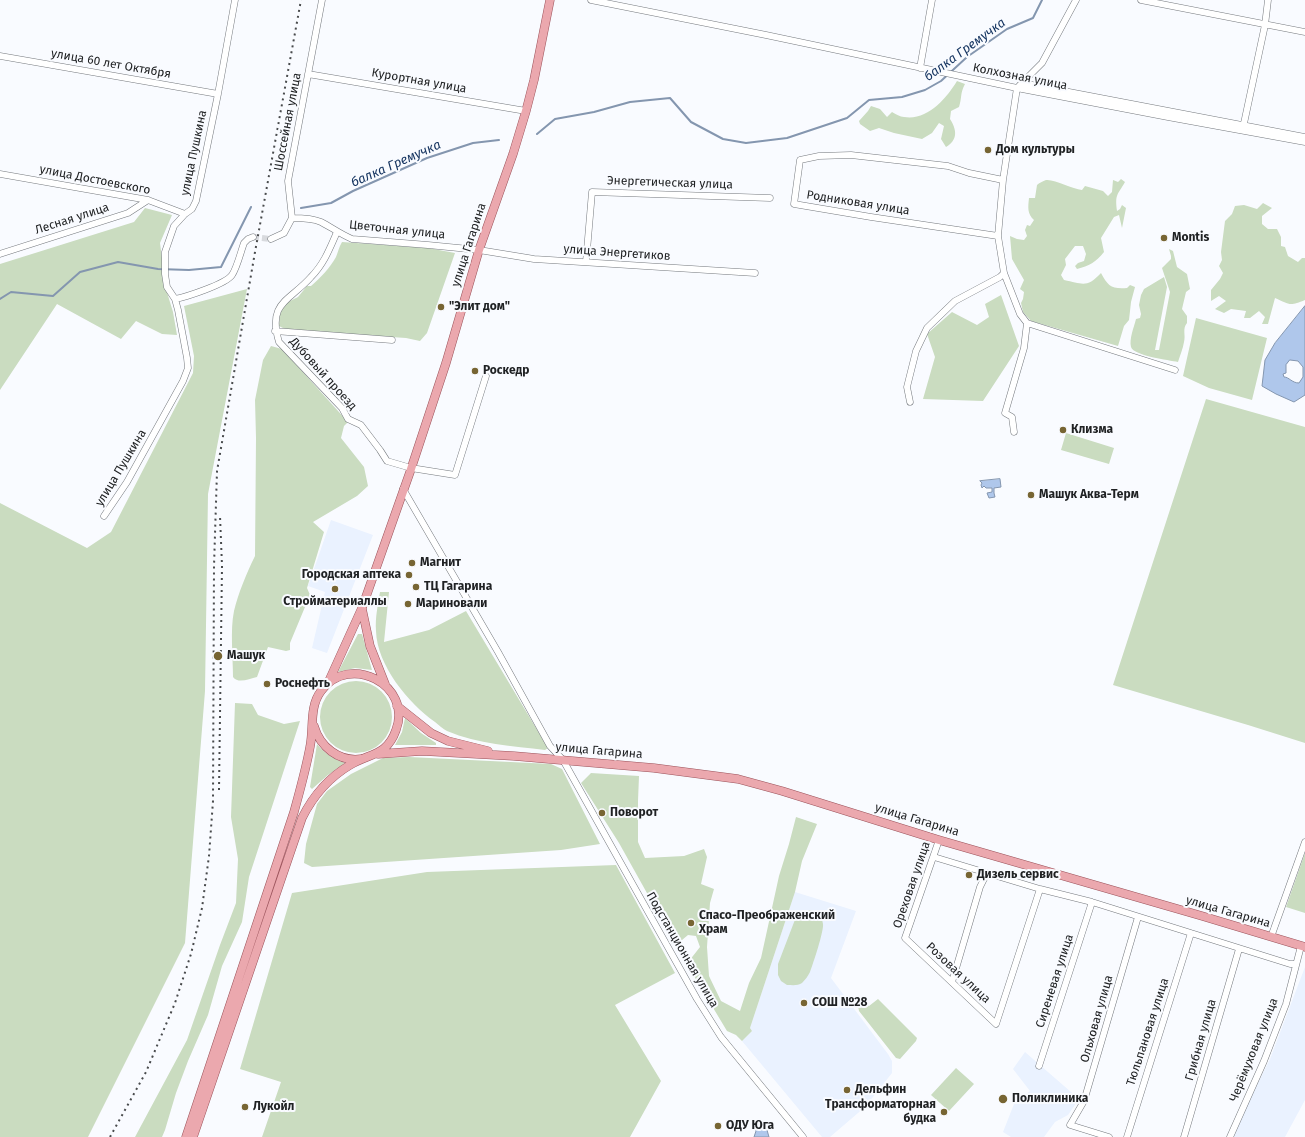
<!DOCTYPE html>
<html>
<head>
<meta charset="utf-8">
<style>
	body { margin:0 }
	canvas { display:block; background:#f9fbff }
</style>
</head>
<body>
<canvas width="1305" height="1137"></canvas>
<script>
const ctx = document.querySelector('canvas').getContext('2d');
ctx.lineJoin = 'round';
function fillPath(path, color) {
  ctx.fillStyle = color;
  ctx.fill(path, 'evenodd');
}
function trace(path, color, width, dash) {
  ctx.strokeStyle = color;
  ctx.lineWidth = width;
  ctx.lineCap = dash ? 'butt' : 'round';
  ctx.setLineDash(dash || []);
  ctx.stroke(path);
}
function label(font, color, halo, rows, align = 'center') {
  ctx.font = font + ' "Fira Sans",sans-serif';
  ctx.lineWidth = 4;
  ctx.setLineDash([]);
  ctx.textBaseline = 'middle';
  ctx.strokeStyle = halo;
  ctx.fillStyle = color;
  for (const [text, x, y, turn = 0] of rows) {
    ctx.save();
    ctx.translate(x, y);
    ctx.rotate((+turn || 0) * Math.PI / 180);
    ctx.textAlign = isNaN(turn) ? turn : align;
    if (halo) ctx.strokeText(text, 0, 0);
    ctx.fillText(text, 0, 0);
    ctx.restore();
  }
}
fillPath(new Path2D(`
	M331,520L373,535L327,653L312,648L325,592L308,586Z
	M795,892L856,911L831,978L888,1054L892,1061V1073L865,1107L830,1137H822L742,1041L752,1031L750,1028Z
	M1305,967V1100L1285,1137H1231L1270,1059Z
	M1025,1052L1079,1099L1068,1115L1055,1122L1044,1137H1011L1003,1132L1014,1104L1030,1091L1013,1069Z`), '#eaf2ff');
fillPath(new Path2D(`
	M957,81L965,84C960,93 962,98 959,107L951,111L950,119C957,130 958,140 946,147L941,139L944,126L939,123L932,133L922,139L894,133L879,128L870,131L860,124L859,121L868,111L871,106L880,109L887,117L892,112C896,114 900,117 904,117C927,121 946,99 957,81Z
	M1121,179L1125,182C1117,196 1115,194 1117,211L1120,209L1122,205L1126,208L1122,228L1119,215L1114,217L1101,238L1104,252C1096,262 1089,266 1077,269L1075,266L1078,263L1084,261L1086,254L1083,246H1075L1065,259L1066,265L1061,275L1064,280C1083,284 1087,288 1101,273C1108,286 1111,289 1127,288L1130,285L1135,287L1131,302L1129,320L1124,326L1118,346L1031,321L1023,312L1021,303L1023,299L1024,292L1020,289L1024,280L1012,259L1010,236L1017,239L1024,240L1027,236L1025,230L1027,225L1030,226L1034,220C1027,214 1028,207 1029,198H1035L1037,185C1039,183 1043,181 1046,180C1055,179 1072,189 1082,190L1085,186L1103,191L1108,196L1112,192L1113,180L1118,182Z
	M1263,203L1272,208L1262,216V224L1268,229H1277L1281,237V246L1285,247L1288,256L1298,262L1302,258H1305V300C1289,307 1289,304 1275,298L1268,324H1262L1265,317L1259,311L1250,318H1244L1246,311L1231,309L1224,313L1215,309L1226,301L1219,296L1211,301V290L1220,279L1223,273L1219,266L1222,260L1221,252L1225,221L1232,214L1235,206L1244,205L1257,209Z
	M145,208L172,215L160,243L166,289L173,312L177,335L162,334L136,321L121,339L57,304L0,390V264L134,222Z
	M342,242L428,248L455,253L427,333L420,341L406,338L287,330L279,326L280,313L284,304L298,297L307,286H311C320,278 330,268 336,257C338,252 339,247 342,242Z
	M1169,249L1173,251L1177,267L1187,274L1190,289L1186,292L1182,309L1187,316V323C1182,329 1186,335 1184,342C1183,349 1180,355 1178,362C1169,360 1134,356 1131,347C1129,339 1134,327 1136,319L1140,318L1141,314L1139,305L1141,295L1144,289L1164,277L1167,287L1155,350H1159L1170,292L1162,268L1171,259V256Z
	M247,289L208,494L205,691L185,943L88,1137H0V503L87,548L111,532L193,373L194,356L184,306Z
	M1001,295L1019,346L983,401L923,399L935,357L927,334L952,312L977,325L989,317L985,304Z
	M1196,318L1267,338L1252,400L1209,388L1183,376Z
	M271,346L282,349L348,422L344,426L341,438L364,467L368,486L357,496L313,522L324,532L307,588L310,595L290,643V650L286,651L268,647L257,677C249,679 238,684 233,677C233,657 230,630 234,611C238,594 247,572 255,556L256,438L255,400L263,360Z
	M1206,399L1305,427V743L1248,725L1113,685Z
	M1066,433L1114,448L1109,464L1061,450Z
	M380,592H389L384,642L429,630L466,611L548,748L545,750C513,746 478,744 447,731C443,729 439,725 435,722C408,703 377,665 376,631C375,618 378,604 380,592Z
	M358,634H362L372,670L355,668L338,672Z
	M320 717a36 36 0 1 1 72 0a36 36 0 1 1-72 0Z
	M235,703L252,704L258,715L284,724L300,721L249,877L242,922L222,966L208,1015L188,1061L176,1093L165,1130L162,1137H135L187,1040L220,945L236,903L238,859L231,817Z
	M405,718L421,733L436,743V745H395L402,732Z
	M317,744C325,754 334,759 345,763L328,775L312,789L310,787Z
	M409,757L551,764L562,769L600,844L561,850L312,867L304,863L306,844L317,804L327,791L351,774L383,758Z
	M591,773L639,776L638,801V842L645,858L684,856L704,849L707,857L701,884L714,889L710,903L707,947L709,976L721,1001L740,1011L749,983L761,958L779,876L789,844L796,817L817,824L802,861L795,892L750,1028L752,1031L742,1041L736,1035L727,1031L694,976L689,961L700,947L696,936L688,935L676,945L619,843L581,783Z
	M1305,853V913L1286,907Z
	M616,865L675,973L615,1005L661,1081L630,1137H262L281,1082L240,1069L292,893L427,872Z
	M809,910C816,910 822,916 823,924C824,931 813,964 810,972C808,976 805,980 802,983C798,986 792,985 787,985L781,981L778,975V964L796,917L803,911Z
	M878,999L917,1038L916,1041L900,1059L896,1058L859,1011L858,1006L862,1001H864L869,1006Z
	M956,1068L974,1084L949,1111L931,1095Z`), '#cadcc0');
const water = new Path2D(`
	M1305,306V395L1294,402L1276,394L1262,386L1265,360L1275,343ZM1290,360L1298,361L1303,367V377L1299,383C1292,383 1289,377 1284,377L1283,374L1286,373V365Z
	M1000,479L1001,487L994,488V493L995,497L989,498L987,493L992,492V488H986L984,486L982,488L981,485L982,483L980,481Z
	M759,1127L767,1130L769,1137H754L756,1131L755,1130Z`);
fillPath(water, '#afc7eb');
trace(water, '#8496af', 1);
trace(new Path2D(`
	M537,134L555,119L594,112L630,102L670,98L691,122L723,139L746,143L787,138L847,118L869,100L902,97L925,90L941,81L967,57L1007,29L1033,18L1042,0
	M301,208L331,203L353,191L427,158L473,143L499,140
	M0,299L11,292L53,296L80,272L118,262L158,269L189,270L221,267L251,207`), '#8496af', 2);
trace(new Path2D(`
	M253,237L271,239`), '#d8dade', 6, [6, 3]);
const minor = new Path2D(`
	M591,0L766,35L1017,88L1168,117L1305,142
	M1141,0L1305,32
	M0,56L218,94
	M920,68L932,0
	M308,74L526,111
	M1020,85L1027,84L1305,137
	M1243,128L1265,25L1268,0
	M0,174L148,200L185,214
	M292,218C301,218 312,218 321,222C331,227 340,234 352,239L428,245L479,250L534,259L755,273
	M337,232C330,248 324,264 311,277C290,301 267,302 279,342L342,408L348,419L361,425L380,450L387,461L411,468L455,475L486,376
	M998,236L871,217L794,204L800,160L819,156L851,155L948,166L969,173L1003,180
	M271,239L284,233L292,218L288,181L322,0
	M0,254L128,213L148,200
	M586,262L592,192L770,198
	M175,299C186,297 226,284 232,275C237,268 241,251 244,243L248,239L253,237
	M1027,323L1175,370
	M275,331L392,340
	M910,402L907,387L916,351L927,328L955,301L1000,277L1004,273
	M1014,432L1012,417L1005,413L1024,348L1027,323L1020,314L1004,273L998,236L1003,180L1017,88L1042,63L1076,0
	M403,489L498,652L550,746L563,760L697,999L721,1037L803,1137
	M104,516L127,482L183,381L188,368L187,358L178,310L175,299L167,287L165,274V252L174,226L185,214L192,209L196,201L218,94L235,0
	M939,840L905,938L996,1024L1040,889
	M934,857L1040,889L1092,902L1290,964H1296
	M1271,937L1305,842
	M952,982L980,887L987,873
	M1039,1066L1092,902
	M1109,1137L1070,1125L1084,1101L1138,917
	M1127,1137L1191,933
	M1184,1137L1239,949
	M1230,1137L1264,1061L1286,1004L1301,946`);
const major = new Path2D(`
	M362,609L370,646L385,684
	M328,683L362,608L410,472L446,363L479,250L513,154L526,111L534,80L550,0
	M397,706L431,733L448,741L488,751
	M314,726C320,747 339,762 361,759
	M378,754L422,751L514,756L654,768L738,779L782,791L939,840L1202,916L1305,947
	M186,1137L294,812C300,790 306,769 310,747C314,728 309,707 321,691C349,652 413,685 396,730C387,756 370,753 350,765C328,778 313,796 302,818L193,1137`);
trace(minor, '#75797e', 7);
trace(major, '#9b535b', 9);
trace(minor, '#fff', 6);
trace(major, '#eba8ae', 8);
trace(new Path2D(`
	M219,790L222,566L220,516
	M110,1137L146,1072L175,1003L191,954L202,908L209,856L213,801L214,566L217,471L255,252L301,0`), '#484a4c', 2, [2, 4]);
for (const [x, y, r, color] of [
	[988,150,4,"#776533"],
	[1164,238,4,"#776533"],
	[441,307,4,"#776533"],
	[475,371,4,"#776533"],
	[1063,430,4,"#776533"],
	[1031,495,4,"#776533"],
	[412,563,4,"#776533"],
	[409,575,4,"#776533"],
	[416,587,4,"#776533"],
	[335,589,4,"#776533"],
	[408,604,4,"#776533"],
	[218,656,5,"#776533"],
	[267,684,4,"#776533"],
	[602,813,4,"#776533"],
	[969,875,4,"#776533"],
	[691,923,4,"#776533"],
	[804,1003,4,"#776533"],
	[847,1090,4,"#776533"],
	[1003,1099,5,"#776533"],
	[245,1107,4,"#776533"],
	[944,1112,4,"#776533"],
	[718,1126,4,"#776533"]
]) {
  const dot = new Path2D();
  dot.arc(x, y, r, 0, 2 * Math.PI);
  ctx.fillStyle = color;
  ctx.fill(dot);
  trace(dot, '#f9fbff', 1.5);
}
label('12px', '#202224', '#f9fbff', [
	["улица 60 лет Октября",111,64,10],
	["Колхозная улица",1020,77,11],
	["Курортная улица",419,81,10],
	["Шоссейная улица",288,122,-79],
	["улица Пушкина",194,153,-78],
	["улица Достоевского",95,180,11],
	["Энергетическая улица",670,183,2],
	["Родниковая улица",858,203,9],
	["Лесная улица",72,219,-18],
	["Цветочная улица",397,230,6],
	["улица Гагарина",469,245,-72],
	["улица Энергетиков",617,253,4],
	["Дубовый проезд",323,374,48],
	["улица Пушкина",121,468,-59],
	["улица Гагарина",599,751,5],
	["улица Гагарина",917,820,17],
	["Ореховая улица",912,885,-71],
	["улица Гагарина",1228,912,16],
	["Подстанционная улица",682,950,60],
	["Розовая улица",958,973,43],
	["Сиреневая улица",1055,981,-72],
	["Ольховая улица",1097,1019,-74],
	["Тюльпановая улица",1148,1032,-72],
	["Грибная улица",1201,1040,-74],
	["Черёмуховая улица",1254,1050,-68]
]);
label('bold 12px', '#202224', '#f9fbff', [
	["Дом культуры",996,150],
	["Montis",1172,238],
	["\"Элит дом\"",449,307],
	["Роскедр",483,371],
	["Клизма",1071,430],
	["Машук Аква-Терм",1039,495],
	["Магнит",420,563],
	["Городская аптека",401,575,"right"],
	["ТЦ Гагарина",424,587],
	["Стройматериаллы",335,602,"center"],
	["Мариновали",416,604],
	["Машук",227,656],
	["Роснефть",275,684],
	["Поворот",610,813],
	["Дизель сервис",977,875],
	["Спасо-Преображенский",699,916],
	["Храм",699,930],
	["СОШ №28",812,1003],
	["Дельфин",855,1090],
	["Поликлиника",1012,1099],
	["Трансформаторная",936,1105,"right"],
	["будка",936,1119,"right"],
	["Лукойл",253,1107],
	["ОДУ Юга",726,1126]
], 'left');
label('italic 13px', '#163561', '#f9fbff', [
	["балка Гремучка",965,50,-36],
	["балка Гремучка",396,164,-24]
]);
</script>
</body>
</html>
